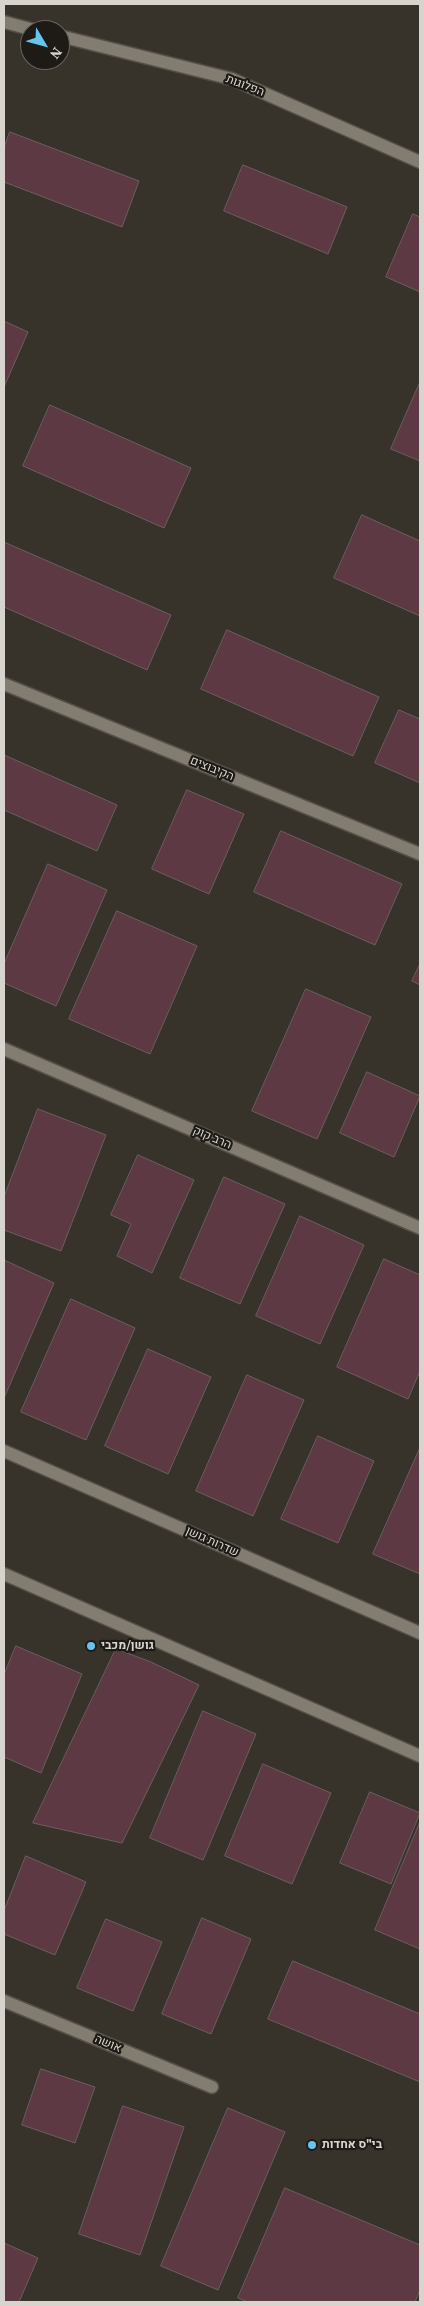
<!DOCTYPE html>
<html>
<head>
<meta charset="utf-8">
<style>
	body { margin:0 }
	#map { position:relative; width:424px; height:2306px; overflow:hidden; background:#38332a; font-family:"Source Serif 4",serif }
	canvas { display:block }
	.frame { position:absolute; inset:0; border:5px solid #d7d4ce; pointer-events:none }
	.north { position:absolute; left:20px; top:20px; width:50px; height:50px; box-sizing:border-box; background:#1e1b17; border:1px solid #686560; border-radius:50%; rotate:127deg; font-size:14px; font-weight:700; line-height:20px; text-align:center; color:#d7d4ce }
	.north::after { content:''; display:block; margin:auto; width:18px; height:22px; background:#66c4ef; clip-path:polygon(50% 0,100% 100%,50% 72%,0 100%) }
</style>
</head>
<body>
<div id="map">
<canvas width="424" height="2306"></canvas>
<div class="frame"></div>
<div class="north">N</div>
</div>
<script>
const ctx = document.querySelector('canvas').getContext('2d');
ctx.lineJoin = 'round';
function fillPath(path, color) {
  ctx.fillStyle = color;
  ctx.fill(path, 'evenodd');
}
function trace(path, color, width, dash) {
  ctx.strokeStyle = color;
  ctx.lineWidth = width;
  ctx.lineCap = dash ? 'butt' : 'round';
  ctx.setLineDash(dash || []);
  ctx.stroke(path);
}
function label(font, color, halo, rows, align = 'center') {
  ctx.font = font + ' "Source Serif 4",Heebo,serif';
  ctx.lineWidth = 4.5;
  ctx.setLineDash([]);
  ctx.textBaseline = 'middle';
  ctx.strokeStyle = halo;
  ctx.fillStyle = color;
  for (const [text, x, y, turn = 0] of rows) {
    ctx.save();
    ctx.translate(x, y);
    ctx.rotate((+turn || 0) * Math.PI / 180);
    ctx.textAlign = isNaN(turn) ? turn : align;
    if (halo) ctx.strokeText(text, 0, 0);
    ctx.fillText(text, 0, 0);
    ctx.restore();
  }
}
const building = new Path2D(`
	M10,132L139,181L122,227L4,182V148Z
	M243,165L347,207L328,254L224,211Z
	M413,214L420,217V292L386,277Z
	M4,321L28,332L4,387Z
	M420,382V461L391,449Z
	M50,405L191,468L164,528L23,466Z
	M362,515L420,541V616L334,578Z
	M4,542L171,615L147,670L4,607Z
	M227,630L379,697L353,756L201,689Z
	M399,710L420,719V783L375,763Z
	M4,755L117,805L97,851L4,810Z
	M187,790L244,814L209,894L152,869Z
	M281,831L402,884L375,945L254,892Z
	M48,864L107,890L56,1006L4,983V964Z
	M117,911L197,946L150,1054L69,1019Z
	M420,964V985L412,981Z
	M306,989L371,1017L317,1139L252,1111Z
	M367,1072L420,1096L394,1157L340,1133Z
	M38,1109L106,1135L61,1251L4,1230V1197Z
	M138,1155L194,1180L152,1273L117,1256L131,1224L111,1215Z
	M224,1177L285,1204L240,1304L180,1278Z
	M300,1216L364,1245L320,1344L256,1316Z
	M384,1259L420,1275V1371L408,1399L337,1367Z
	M4,1260L54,1283L4,1398Z
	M71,1299L135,1328L86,1440L21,1412Z
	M148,1349L211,1377L168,1474L105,1446Z
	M247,1375L304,1400L253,1516L196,1491Z
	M318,1436L374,1461L338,1543L281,1519Z
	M420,1448V1574L373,1554Z
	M16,1646L82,1674L41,1773L4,1757V1675Z
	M116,1649L151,1662L199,1685L122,1843L33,1823Z
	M203,1711L256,1734L203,1860L150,1838Z
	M263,1764L331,1793L292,1884L225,1856Z
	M370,1792L420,1813L391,1884L340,1863Z
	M420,1822V1949L375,1930Z
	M26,1856L86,1882L55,1955L4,1934V1911Z
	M202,1918L251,1939L211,2034L162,2014Z
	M106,1919L162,1942L133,2011L77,1988Z
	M293,1961L420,2014V2082L268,2019Z
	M41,2069L95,2087L75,2143L22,2125Z
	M123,2106L184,2127L140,2255L79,2234Z
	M228,2108L285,2132L218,2290L161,2266Z
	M285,2188L420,2245V2290L415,2302H248L238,2298Z
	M4,2243L38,2258L19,2302H4Z`);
fillPath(building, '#5d3944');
trace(building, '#6b5e62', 1);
const minor = new Path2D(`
	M4,22L34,30
	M60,36L232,79L420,162
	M4,684L420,854
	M4,1049L420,1228
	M4,1451L420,1633
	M4,1574L420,1756
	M4,2001L212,2087`);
trace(minor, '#534f47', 15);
trace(minor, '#827c71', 12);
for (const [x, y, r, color] of [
	[91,1646,5,"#66c4ef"],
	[312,2145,5,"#66c4ef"]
]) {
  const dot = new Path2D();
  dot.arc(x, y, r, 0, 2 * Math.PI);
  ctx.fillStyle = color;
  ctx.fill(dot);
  trace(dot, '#1e1b17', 2);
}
label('12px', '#d7d4ce', '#1e1b17', [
	["הפלוגות",245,86,21],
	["הקיבוצים",212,769,22],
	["הרב קוק",212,1138,23],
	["שדרות גושן",212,1542,24],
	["אושה",108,2044,23]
]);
label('bold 12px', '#d7d4ce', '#1e1b17', [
	["גושן/מכבי",101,1646],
	["בי\"ס אחדות",322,2145]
], 'left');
</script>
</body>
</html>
